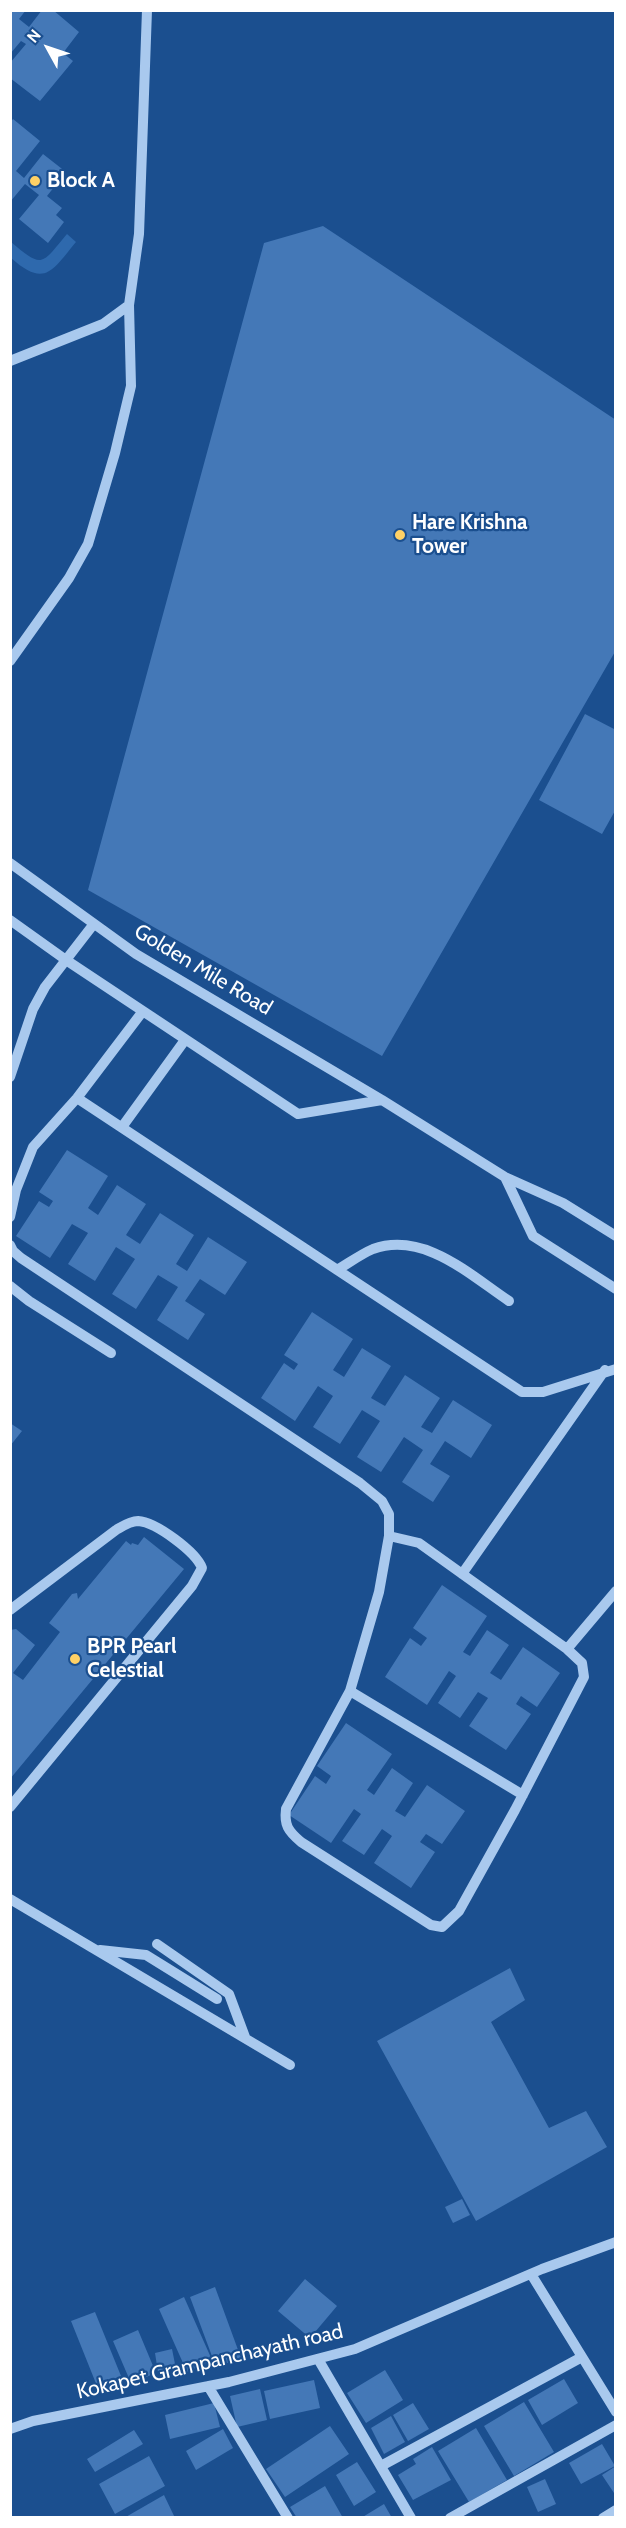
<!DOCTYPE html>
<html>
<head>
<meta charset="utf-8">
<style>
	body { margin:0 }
	#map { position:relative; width:626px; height:2528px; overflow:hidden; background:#1b4f8f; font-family:Cabin,sans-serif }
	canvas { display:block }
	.frame { position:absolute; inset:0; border:12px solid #fff; pointer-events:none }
	.north { position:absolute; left:18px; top:18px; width:60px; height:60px; -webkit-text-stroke:4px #1b4f8f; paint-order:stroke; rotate:310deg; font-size:16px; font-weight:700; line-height:24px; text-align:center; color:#fff }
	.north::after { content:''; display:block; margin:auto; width:21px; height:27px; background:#fff; clip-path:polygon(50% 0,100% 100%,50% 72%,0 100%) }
</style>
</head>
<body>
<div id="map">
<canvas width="626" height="2528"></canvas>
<div class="frame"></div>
<div class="north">N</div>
</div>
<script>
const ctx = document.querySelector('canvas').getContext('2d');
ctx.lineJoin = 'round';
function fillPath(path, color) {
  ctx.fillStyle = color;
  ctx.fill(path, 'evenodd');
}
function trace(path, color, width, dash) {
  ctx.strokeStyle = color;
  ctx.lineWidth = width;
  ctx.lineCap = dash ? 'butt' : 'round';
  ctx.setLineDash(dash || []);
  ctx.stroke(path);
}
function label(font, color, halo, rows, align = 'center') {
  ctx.font = font + ' Cabin,sans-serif';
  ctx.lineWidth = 4.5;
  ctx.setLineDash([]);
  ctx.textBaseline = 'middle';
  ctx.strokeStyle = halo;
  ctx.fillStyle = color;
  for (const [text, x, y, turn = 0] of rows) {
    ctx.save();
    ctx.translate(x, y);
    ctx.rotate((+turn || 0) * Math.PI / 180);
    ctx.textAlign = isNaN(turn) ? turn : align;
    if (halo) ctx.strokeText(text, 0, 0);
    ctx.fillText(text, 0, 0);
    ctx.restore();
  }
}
fillPath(new Path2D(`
	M67,234L76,242C52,271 45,288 11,258V242C43,269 41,265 67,234Z`), '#2e69ad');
fillPath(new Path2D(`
	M10,10H26L19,19L29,27L42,10H53L79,32L63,53L73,61L40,101L10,78V63L26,44L21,41L10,54Z
	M13,119L40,141L16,171L24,178L43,154L66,172L47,196L62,208L56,215L64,222L48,243L19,219L39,195L25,184L10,202V123Z
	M323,226L616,420V650L382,1056L88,890L264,243Z
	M585,714L616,730V809L602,834L539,800Z
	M67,1150L108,1176L88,1208L98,1215L117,1185L146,1204L126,1235L140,1244L160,1213L194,1235L176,1264L187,1271L208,1237L247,1262L225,1295L200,1279L185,1301L205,1314L188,1340L157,1320L178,1287L158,1275L136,1309L112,1294L135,1259L116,1247L95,1281L68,1264L88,1233L72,1224L50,1258L16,1236L39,1201L49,1207L53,1201L39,1192Z
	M312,1312L353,1339L333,1370L344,1377L362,1348L391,1366L371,1398L385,1406L405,1375L440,1398L421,1427L432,1433L453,1400L492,1425L471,1458L445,1441L430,1464L450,1476L433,1502L402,1482L423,1450L404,1437L381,1472L357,1457L380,1421L362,1410L340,1444L313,1427L333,1396L318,1386L295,1421L261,1398L284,1363L294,1370L298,1364L284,1355Z
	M10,1423L22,1431L10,1446Z
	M144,1537L184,1569L10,1779V1630L16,1629L35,1645L13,1673L23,1680L60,1632L49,1623L72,1594L77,1593L78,1599L126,1541L131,1545L132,1543L138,1545Z
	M442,1585L487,1616L463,1652L470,1656L487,1630L509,1645L490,1673L501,1680L523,1647L560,1673L537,1707L521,1696L516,1704L531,1714L506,1750L469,1726L488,1698L478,1692L460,1718L438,1703L456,1676L449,1671L427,1705L385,1677L410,1638L421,1646L427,1638L413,1628Z
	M346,1723L392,1754L367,1790L374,1795L392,1768L413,1783L395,1811L405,1817L427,1785L465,1811L442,1844L426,1834L420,1842L435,1852L411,1888L374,1863L392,1836L382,1829L364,1855L342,1841L361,1814L354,1809L331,1843L289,1815L315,1776L326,1784L331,1776L317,1766Z
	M510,1968L525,2000L491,2022L549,2128L586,2111L607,2147L476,2221L377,2041Z
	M462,2199L470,2215L453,2223L445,2207Z
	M305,2279L337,2306L310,2338L278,2311Z
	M215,2287L241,2358L216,2367L190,2297Z
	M184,2297L212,2360L187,2372L159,2309Z
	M95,2312L121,2376L97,2386L71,2321Z
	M138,2330L156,2373L131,2383L113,2341Z
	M172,2349L176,2369L158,2372L155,2353Z
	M385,2370L403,2400L366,2423L347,2393Z
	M564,2379L578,2403L542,2425L528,2400Z
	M314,2380L320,2408L270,2419L264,2391Z
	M260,2389L267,2420L237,2427L230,2396Z
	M524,2402L554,2452L514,2476L484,2426Z
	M214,2403L220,2427L170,2439L165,2415Z
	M413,2403L429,2429L408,2441L393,2415Z
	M391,2416L405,2442L384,2454L371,2428Z
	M330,2426L349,2454L285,2497L266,2469Z
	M476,2428L507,2480L469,2502L438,2451Z
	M223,2429L233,2448L196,2470L186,2451Z
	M134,2430L143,2444L95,2472L87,2459Z
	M602,2444L615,2466L581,2484L569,2463Z
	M432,2447L451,2480L413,2500L398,2475L416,2464L413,2459Z
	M149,2456L165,2486L115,2514L99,2484Z
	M357,2462L376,2492L354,2506L336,2475Z
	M616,2466V2496L602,2475Z
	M545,2479L556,2504L538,2512L527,2487Z
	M325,2486L343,2518H297L290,2507Z
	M164,2495L175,2518H124Z
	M384,2504L392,2518H361Z`), '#4478b7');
trace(new Path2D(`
	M10,361L103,324L129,305
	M10,661L69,578L88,544L115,453L131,386L129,305L139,234L147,10
	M10,863L136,954L382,1100L298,1114L66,960L10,920
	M10,1077L33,1009L45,987L93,925
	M77,1098L522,1392H543L616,1369
	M382,1100L505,1177L563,1203L616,1236
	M122,1127L185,1040
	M505,1177L533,1236L616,1289
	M10,1217L16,1190L33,1147L77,1098L143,1011
	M10,1245L13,1251L21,1258L360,1483L382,1501L389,1514V1536L379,1592L350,1691L286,1809C284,1825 288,1831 301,1842L431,1925L442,1927L459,1911L515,1810L584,1677L582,1663L567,1649L419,1543L389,1536
	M337,1270C349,1263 361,1254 373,1249C424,1231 470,1275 509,1301
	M10,1286L29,1301L111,1353
	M462,1574L605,1370
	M10,1610L116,1530C123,1526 130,1521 138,1521C156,1522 196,1552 202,1568L192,1586L10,1807
	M567,1649L616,1591
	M350,1691L523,1795
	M10,1899L290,2065
	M157,1944L229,1994L245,2037
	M100,1950L146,1955L217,1999
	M531,2274L616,2412
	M318,2359L411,2518
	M208,2386L288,2518
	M10,2429L33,2421L229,2382L355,2349L542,2269L616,2242
	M381,2466L582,2357
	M450,2518L616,2425
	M603,2518L616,2510`), '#a9c9ee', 10);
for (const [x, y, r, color] of [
	[35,181,6,"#ffd166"],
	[400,535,6,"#ffd166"],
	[75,1659,6,"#ffd166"]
]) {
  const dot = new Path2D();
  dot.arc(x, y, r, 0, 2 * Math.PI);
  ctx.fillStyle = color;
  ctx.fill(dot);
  trace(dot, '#1b4f8f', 2);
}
label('bold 21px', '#fff', '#1b4f8f', [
	["Block A",47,181],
	["Hare Krishna",412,523],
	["Tower",412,547],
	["BPR Pearl",87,1647],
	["Celestial",87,1671]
], 'left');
label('21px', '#fff', '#1b4f8f', [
	["Golden Mile Road",203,970,31],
	["Kokapet Grampanchayath road",210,2362,-13]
]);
</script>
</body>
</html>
